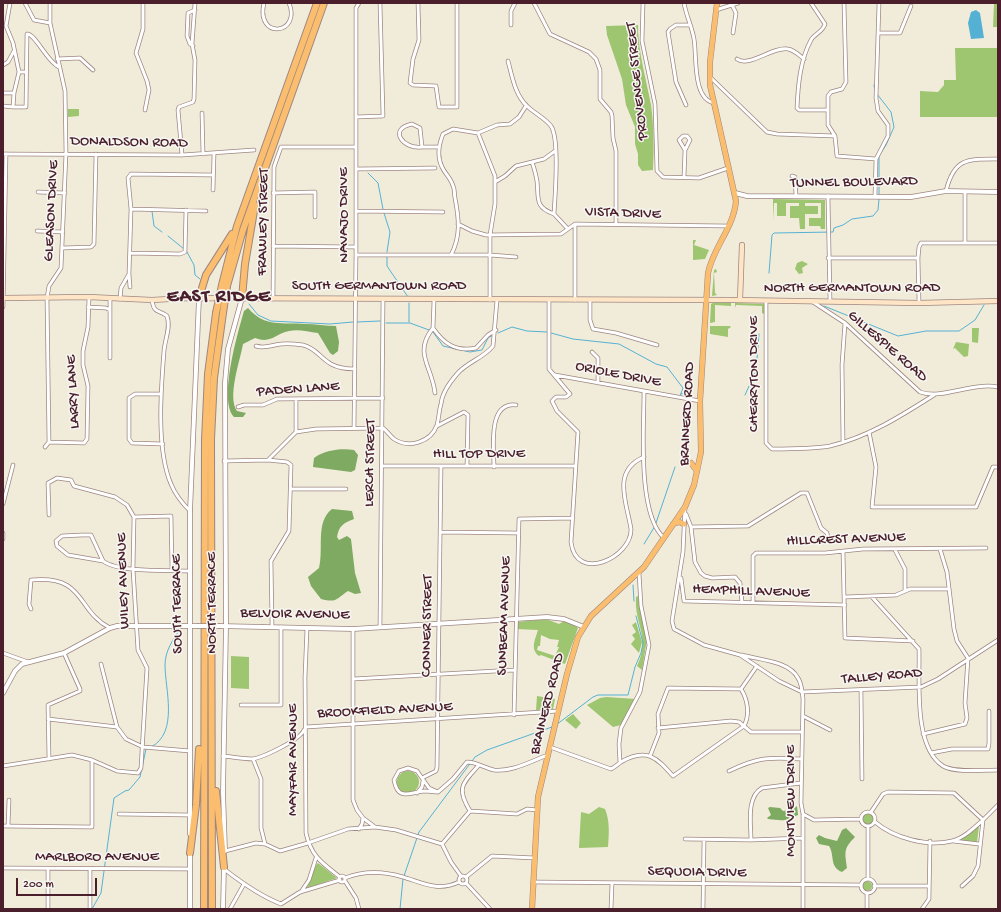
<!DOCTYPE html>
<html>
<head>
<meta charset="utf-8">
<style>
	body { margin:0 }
	#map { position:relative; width:1001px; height:912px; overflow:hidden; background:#f1ecda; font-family:"Gochi Hand",sans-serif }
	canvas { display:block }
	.frame { position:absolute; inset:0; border:4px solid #4a1f2b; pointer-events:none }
	.scale { position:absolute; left:16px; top:878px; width:81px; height:18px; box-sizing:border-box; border:2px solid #4a1f2b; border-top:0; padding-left:5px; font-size:12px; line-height:14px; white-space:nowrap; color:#4a1f2b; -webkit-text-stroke:3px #f6f6f2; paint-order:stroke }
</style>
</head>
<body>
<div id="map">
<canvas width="1001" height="912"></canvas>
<div class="frame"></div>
<div class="scale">200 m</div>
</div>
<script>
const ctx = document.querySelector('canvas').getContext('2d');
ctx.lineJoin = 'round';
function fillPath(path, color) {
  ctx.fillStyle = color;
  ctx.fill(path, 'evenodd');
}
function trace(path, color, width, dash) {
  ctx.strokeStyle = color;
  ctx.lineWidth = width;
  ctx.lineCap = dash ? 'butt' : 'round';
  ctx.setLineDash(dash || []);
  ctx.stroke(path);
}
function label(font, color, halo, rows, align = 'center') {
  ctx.font = font + ' "Gochi Hand",sans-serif';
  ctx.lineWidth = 3;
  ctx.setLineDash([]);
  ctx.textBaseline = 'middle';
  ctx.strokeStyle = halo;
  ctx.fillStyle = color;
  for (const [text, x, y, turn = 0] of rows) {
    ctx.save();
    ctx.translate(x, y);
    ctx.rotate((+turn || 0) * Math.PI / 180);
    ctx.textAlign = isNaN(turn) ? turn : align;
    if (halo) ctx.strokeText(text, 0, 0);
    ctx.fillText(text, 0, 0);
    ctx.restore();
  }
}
fillPath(new Path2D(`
	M994,3H998V27H993Z
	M638,25C638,52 646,78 651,105C654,126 654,149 653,170L642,171L638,165V154L635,144V127L626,105L622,79L607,35L606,26Z
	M955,48H998V117H920V91L938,92L944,85V80H956Z
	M68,109H79V116L68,117Z
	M773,199L825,200V229H800L799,218H790V206H799V203H786V216H777V203H774L773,221ZM805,203H821V218H809V226H820L821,229H805V214H818V206H805Z
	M693,240H696L694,245L709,250L705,259L693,260Z
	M802,261L808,264L802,268L803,273L799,274L795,269L797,263Z
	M716,269L717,272L714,273L715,293L717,295L712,296L714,270Z
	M713,303H731V306L715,305V322L710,323L711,304Z
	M735,303L764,304V314L762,313V306L736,305L735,308Z
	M710,326H730L731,327L728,329V337L710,334Z
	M972,328H979L978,343L972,342Z
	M956,342L969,344L968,356L964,357L955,348L953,349Z
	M638,596L647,639L642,670L637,666C651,637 634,624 636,597Z
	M546,619L559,624L564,621L574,625L578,628L565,664L541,655L539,656C530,649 535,640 538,630L516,629L517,622ZM541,635L550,639L559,640L557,647H559L555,656L537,650L538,646H540Z
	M636,622L642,642L639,653L631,644L635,639L632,635L636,632L632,625Z
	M231,656L249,657V689L231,688Z
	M537,696L555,699L553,709L536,710Z
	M606,697L636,699L621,725L613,727L587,705L600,698Z
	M573,714L581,723L576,729L565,720Z
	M397 782a11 11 0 1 1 22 0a11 11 0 1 1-22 0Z
	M599,807L605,809C610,821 609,834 608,847L579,848L581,812L589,814Z
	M862.5 819a5.5 5.5 0 1 1 11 0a5.5 5.5 0 1 1-11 0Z
	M979,826L977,842L959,841V839Z
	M318,863L337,878L307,888L316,865Z
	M862 886a5 5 0 1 1 10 0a5 5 0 1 1-10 0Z`), '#9ec570');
fillPath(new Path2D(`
	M248,308C265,328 283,322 305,324C315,324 326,326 336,326L339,342L338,351L333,355L330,353L318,333C308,332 299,329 289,331C275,334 271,344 255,338L243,344C240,361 227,397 237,411L246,413L243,417H234C218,400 238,332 244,311Z
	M354,450L358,455L355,470L351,472L313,467L314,458C325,450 341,448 354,450Z
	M332,509L352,511L354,519C343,523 339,526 337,537L339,540L347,536L351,539L355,573L361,593L355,594L348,591C336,599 337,603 321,599L311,586L308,577L319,568C324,549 315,522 332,509Z
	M797,806L798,815C785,821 784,821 768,819L767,818L771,815L768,808L770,807L780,808L783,811L792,810Z
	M846,828L855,837C843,849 845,852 847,868L842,872C829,867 835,855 829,846L819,844L816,838L819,835L825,838L837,841L842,830Z`), '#7eaa62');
fillPath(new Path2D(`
	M976,10L980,13L984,38L971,39L968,23L971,12Z`), '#55b1d3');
trace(new Path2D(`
	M874,85L875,92
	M877,94L891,112L894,127L886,145L879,156V196
	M368,173L378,183L383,209
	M152,211L154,226L162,232
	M384,213L390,232L387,252
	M168,236L184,249
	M187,252L194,265L195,275L200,279
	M387,257V266L408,297
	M769,273L772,235L774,233L833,232L834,228L843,225L852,219L873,216L878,210L879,199
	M249,304L258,315L271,321L330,324L353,322
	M824,306L898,336L926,331H959L975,320L984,305
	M357,322L380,321
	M409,322V303
	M386,323H410L429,330
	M433,332L443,346L470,352L482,350L488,338L493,335
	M498,333L512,327L527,331L547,332
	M551,333L573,339L619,344L656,364L667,367L683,388L680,396
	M681,394L688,392
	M745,395L756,371L759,334
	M656,523L675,467
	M644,544L655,526
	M633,585L634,601
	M556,725L593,697L598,695H628L635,667L641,653L643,643L636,616
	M151,747C179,733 165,689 165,665C165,651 173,639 181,628
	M404,876L419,832L475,757L487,750L552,727
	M92,909L101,893L114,798L125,791L129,790L140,777L146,749
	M400,909L403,879`), '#55b1d3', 1);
const minor = new Path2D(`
	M10,3L6,26L13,43L19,72H26
	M25,3L34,20L50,23
	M143,3V29L136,53L147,81L149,90L145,110
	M264,3C255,40 302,35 289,3
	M418,3L419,40L413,59L410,83L413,85L436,86L439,107H457V3
	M534,3L550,34L589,52L596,59L600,70V99L611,112L612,116L613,138L616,151V224
	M643,3L642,41L655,104L657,171L663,177L699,178L728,168
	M684,3C686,15 692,27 694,39C697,55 692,99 714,103
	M811,3L825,24C823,32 814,34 811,40C800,60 798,86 797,108L799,110H827
	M844,3L846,82L842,89L831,92L828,96V125L835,136L837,156L876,159
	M732,5L736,13L733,33
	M716,10L738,3
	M511,25V11L515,3
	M878,33H900L911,6
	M193,46L190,44L187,36L188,13L195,10
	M57,59L80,58L93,70
	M737,59C749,68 773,46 788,49C794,50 799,55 804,59
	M508,61C512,76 515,95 527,106C534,113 545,118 551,126C560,139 555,196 554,214L567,228
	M3,65L8,62L14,51
	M710,77L767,132L777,134L835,136
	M3,93H14L19,72
	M14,93L13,107H26L27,34C35,33 47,62 59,67
	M686,105L676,82L668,32L670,29L676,25H690
	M3,106L13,107
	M202,113L203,154
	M356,117L383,116L380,3
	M412,124L420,128L422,147C404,150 387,129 412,124Z
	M478,133L495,176V204L490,235V300
	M422,147H439
	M3,154L182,155L254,150
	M182,155L178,110L179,107L193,102L194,99L195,60L192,44L195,3
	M532,162C534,168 536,175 537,181C539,198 534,207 554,214
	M356,169L435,168
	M792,176L795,177L796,196
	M684,177L685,150L679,140L683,136H687L690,140L685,150
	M495,182L505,176L516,166L544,159L555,151
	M213,190L214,154
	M946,191C954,158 967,159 998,159
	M38,192L65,193
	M273,193L315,192V217
	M828,196L830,301
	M875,196L876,159L888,136V125L878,111L876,98L879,3
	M131,209L206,211
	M356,211L443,212
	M458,224L472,231L486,235L561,234L575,224L727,226
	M37,231L63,232
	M965,242V192
	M273,246L356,247
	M63,248L91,247L94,244L96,154
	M130,253L180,254L185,252L186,210
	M356,255H490L516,257
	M451,255C461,236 459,219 455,198C454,194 455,189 453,186C451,178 445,174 442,167C437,157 439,144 443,134L453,129L478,133L497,125L510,124L519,117L526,106
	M828,258H918L919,247L921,243H998
	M918,258L919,303
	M129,274L130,287
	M110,299V358
	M120,299L121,288L129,274L131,209L128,178L131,174L213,175
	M273,299L274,167L281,147H356
	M152,300C154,314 158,309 167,316C171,327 165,339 164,351C161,389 156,449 171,484C175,494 182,503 190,511
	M434,300L433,328C444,344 456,352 476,348L488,335L496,330
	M549,300V369L570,394L566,397H556L552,401L557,411L578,432L571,542C576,584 632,557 631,529C627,503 611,471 644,457
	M575,300V224
	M590,300V320L593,329L616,333L657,345
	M766,301V443L772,449C789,449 814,449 830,446C868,437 901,416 934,395
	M813,302L845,323L920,392C942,400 971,382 998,387
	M3,307L6,154
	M88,307L106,308L110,310
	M433,328C413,353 432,366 435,393
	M256,346C265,349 272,345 281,344C288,343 296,344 303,345C316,348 320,358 331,364C338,368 347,369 355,369
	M592,352L598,358V383
	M555,375L700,401
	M644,392C644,427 637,514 664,538
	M161,394H135L129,398V439L132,443L163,444
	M238,407L244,405H263L277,399L383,398
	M437,426L464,412L468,415L467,466
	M354,428L356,255V8L359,3
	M296,432V399
	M869,432L876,467L872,507H976L993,467H998
	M843,441L842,365L845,323
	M49,442L47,298L49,286L61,268L66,153L65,91L50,23V3
	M45,447L49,442L84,443L87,439L88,386L83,365V351L88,327L89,297
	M268,460L287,462L291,465L289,531L271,561L272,626
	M224,461L268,460L296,432L316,429L383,428C387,431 390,436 394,439C409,449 431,442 437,425C439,418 439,410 441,404C442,393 450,382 457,374C467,362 484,358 493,346L497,300
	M382,466H575
	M494,467C494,449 487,402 516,405
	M291,489H346
	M3,504L13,465
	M685,507L683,552L672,621L674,629L704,645L740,655L779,681L802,692L921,687L938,679L998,640
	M686,514L691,527L695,562L701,573L705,576L712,578L735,577L740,583L742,602
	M134,517L171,516L172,570
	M691,527L748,526L801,493H807L821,528L827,533L828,538
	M440,532L518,533
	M3,533V539
	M82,535H91L103,561L68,555L57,546L56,541L62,536Z
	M895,550L905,569V590
	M843,552L845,638L913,641
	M103,561C119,573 169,570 190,571
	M681,578L684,601L845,605
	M845,597L896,595L910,589H949
	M872,597L919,649C920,681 913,747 943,766C954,773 985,770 998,770
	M753,602V556L756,553H825L863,549L986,548
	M31,609L29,604L31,580C87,575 75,610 110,628
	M380,627L383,300
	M307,628L305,677L306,833C311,856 322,863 340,877
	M353,629V800L357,810L363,818L375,827L396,830L442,844
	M3,653L28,662
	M742,655C760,660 789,661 798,678C802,684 802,692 803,699L801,803L803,814V909
	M101,664L117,727
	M353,679L514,670
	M861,691L862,779
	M241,705H281V627
	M514,715L519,519L573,518
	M803,716L830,730
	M48,719L117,727L126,739L143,747L190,751
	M306,727L558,711
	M658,728L731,721L739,722L751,732H802
	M923,734L965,724L967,718L965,703L968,658L957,641L954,629L947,572L940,549
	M550,747L611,769C615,767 618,764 621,762C647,747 657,758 673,776L744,726C750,715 748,700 741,689L757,666
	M931,753L952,749H988L989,743V711
	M223,756C233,757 243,759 252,759C262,758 300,740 304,730
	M650,756L659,733L658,714L668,688L741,689
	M49,759L48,705L80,691V689L64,653
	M253,759L261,779V828L265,844
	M620,763L619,744L621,728L640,692L649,645L641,606L639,573
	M3,766L72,755L92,760L117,771L138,773L141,768L147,668L138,650L133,569L134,517L127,505L115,497L74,486L71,480L57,478L48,483L49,515
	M408,768L417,771L429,788L438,792C434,792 429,791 425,791C410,792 398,802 394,780L399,771Z
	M729,771C758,757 770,757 801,759
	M422,778L436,771L437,767L441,466
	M438,792L453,779L467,762C476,762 485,768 494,770C513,772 531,761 548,755
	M417,793L422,787L423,781
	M470,811C456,788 462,784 479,765
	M861 819a7 7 0 1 1 14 0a7 7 0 1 1-14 0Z
	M871,812L883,794L888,792L954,793L983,820C974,828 964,838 952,841C927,847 894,838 875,822
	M119,814L190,815
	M803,814L814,820L860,819
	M3,826L92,827V760
	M8,826L9,800
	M359,829L362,824L363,818
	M685,839L751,840L802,838
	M751,840C751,824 746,797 762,788L801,783
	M953,841L979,844
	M442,844L470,811L517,814L527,809L537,810
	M442,844L451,862L461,876
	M225,851L256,843L265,844L280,851L308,843L348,829L375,827
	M3,868L190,869
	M90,869V909
	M224,869C242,883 260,896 281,904L300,892L340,880
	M459 880a4 4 0 1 1 8 0a4 4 0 1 1-8 0Z
	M339 879a3 3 0 1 1 6 0a3 3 0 1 1-6 0Z
	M466,877L492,856L535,858
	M345,878C365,870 383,871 403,877C423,883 438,892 459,882
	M868,879V826
	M861 886a7 7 0 1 1 14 0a7 7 0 1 1-14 0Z
	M345,881L356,898L359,909
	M533,882L861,885
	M466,883L490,909
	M874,886H929
	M962,886L973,876L978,866L983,820L998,805
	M301,892L309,880L316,858
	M48,909V869
	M230,909L244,884
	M611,909L612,883
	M703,909L704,840
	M867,909V893
	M922,909L929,899L930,841`);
const tertiary = new Path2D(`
	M735,193L747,196L911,197L946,191L998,192
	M220,626L353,629L547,617L564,619L584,627
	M3,693L15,671L22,664L64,653L110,628L117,626H197
	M190,834V511L199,298
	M190,850V909
	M225,851L223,792L226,626L225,383L228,349L242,298
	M223,909L224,865`);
const secondary = new Path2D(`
	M3,298L89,297L152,300L187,298L733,300L919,303L998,301
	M740,300L742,245`);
const primary = new Path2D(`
	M691,463L697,471
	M673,524L679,522L684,524
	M532,909L538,797L567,674L578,637L591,616L644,567L685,507L694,485L701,452L700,401L708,273C713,248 734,227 736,201L710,85V62L717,3`);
const motorway = new Path2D(`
	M222,285L237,226L317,3
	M227,286L243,230L324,3
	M199,298L206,275L232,234
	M242,298L245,264L255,205
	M216,791L224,867
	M190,853L196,805L199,749
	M204,909L205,440L208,374L216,313
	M212,909L211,439L214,378L223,313`);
trace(minor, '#9e8682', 4.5);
trace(tertiary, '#9e8682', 5.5);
trace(secondary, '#9e8682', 6);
trace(primary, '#9e8682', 6);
trace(motorway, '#9e8682', 8);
trace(minor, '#fff', 3);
trace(tertiary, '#fff', 4);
trace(secondary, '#fde5c5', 4.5);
trace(primary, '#fbbd6e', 5);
trace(motorway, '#fbbd6e', 6);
const tertiaryBridge = new Path2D(`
	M197,626H220`);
const motorwayBridge = new Path2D(`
	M216,313L222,285
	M223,313L227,286`);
trace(tertiaryBridge, '#9e8682', 5.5, []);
trace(motorwayBridge, '#9e8682', 8, []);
trace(tertiaryBridge, '#fff', 4);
trace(motorwayBridge, '#fbbd6e', 6);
label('15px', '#4a1f2b', '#f6f6f2', [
	["PROVENCE STREET",638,81,-96],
	["DONALDSON ROAD",129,143,1],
	["TUNNEL BOULEVARD",854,183,-1],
	["GLEASON DRIVE",52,211,-87],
	["VISTA DRIVE",623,214,2],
	["NAVAJO DRIVE",345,215,-90],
	["FRAWLEY STREET",264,222,-89],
	["SOUTH GERMANTOWN ROAD",379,287],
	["NORTH GERMANTOWN ROAD",852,289],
	["GILLESPIE ROAD",887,347,41],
	["CHERRYTON DRIVE",755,374,-90],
	["ORIOLE DRIVE",618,375,11],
	["PADEN LANE",298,390,-4],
	["LARRY LANE",74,392,-93],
	["BRAINERD ROAD",688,414,-87],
	["HILL TOP DRIVE",479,455],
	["LERCH STREET",371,463,-89],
	["HILLCREST AVENUE",846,540,-2],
	["WILEY AVENUE",124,581,-92],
	["HEMPHILL AVENUE",751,592,2],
	["NORTH TERRACE",213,603,-90],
	["SOUTH TERRACE",178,604,-91],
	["BELVOIR AVENUE",295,615,1],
	["SUNBEAM AVENUE",505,616,-88],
	["CONNER STREET",428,626,-89],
	["TALLEY ROAD",882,677,-5],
	["BRAINERD ROAD",548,704,-76],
	["BROOKFIELD AVENUE",385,711,-3],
	["MAYFAIR AVENUE",294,760,-90],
	["MONTVIEW DRIVE",792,801,-90],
	["MARLBORO AVENUE",97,858],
	["SEQUOIA DRIVE",697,873,1]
]);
ctx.letterSpacing = '1px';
label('bold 19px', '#4a1f2b', '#f6f6f2', [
	["EAST RIDGE",219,298]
]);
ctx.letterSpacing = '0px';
</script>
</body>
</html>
